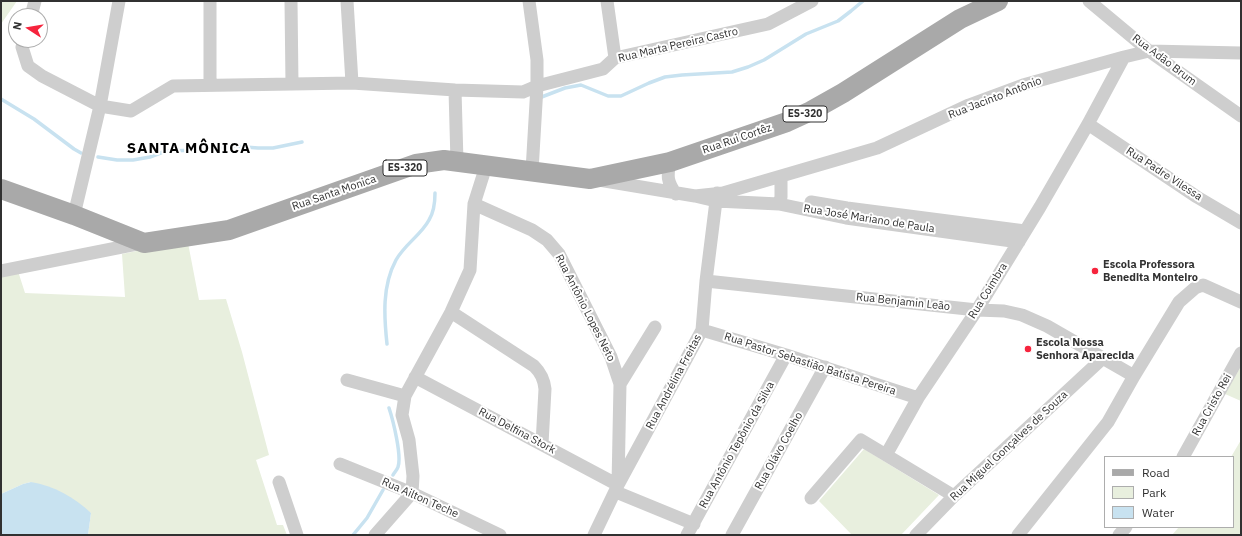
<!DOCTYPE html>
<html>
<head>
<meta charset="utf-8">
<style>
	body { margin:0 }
	#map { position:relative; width:1242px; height:536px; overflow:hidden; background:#fff; font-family:"IBM Plex Sans",sans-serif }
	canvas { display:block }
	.frame { position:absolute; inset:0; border:2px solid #313131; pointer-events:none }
	.legend { position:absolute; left:1104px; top:456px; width:130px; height:72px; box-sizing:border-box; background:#fff; border:1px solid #adadad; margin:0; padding:5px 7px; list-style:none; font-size:12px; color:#313131 }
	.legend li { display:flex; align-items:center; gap:8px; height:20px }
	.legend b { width:20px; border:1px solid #adadad }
	.north { position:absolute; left:8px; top:8px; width:40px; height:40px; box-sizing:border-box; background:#fff; border:1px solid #adadad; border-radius:50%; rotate:282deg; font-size:11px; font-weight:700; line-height:16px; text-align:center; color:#313131 }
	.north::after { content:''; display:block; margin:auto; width:14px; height:18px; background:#f6243d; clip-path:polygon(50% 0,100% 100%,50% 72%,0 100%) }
</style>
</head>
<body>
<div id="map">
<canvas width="1242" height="536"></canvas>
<div class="frame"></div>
<ul class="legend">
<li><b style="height:5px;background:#a9a9a9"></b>Road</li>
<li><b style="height:11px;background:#e8efde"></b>Park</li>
<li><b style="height:11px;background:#c8e2f0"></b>Water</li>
</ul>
<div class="north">N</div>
</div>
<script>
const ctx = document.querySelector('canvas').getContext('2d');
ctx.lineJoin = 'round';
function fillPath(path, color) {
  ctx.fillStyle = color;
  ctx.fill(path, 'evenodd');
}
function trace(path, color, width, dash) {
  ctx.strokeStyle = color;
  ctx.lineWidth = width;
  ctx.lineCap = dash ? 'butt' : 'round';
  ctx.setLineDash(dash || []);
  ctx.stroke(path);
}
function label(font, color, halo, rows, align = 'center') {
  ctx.font = font + ' "IBM Plex Sans",sans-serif';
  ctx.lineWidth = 4;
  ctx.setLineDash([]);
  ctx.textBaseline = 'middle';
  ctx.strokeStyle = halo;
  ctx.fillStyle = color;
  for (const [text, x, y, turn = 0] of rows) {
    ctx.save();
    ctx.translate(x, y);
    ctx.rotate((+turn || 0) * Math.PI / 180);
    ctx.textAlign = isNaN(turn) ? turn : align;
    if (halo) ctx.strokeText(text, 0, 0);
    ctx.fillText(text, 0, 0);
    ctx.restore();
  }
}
fillPath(new Path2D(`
	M1,1H17L1,24Z
	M188,243L199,300L226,299L242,352L269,455L256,460L277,525H283L287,535H88L91,513L31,482L23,484L1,494V274L17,268L25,293L125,297L122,254L171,244Z
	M1241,366V401L1225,394Z
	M1241,440V535H1172L1179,527H1233V457H1231Z
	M864,449L939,495L901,535H852L819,501Z`), '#e8efde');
fillPath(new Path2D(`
	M31,482C54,486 74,497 91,513L88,535H1V494L23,484Z`), '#c8e2f0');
trace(new Path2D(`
	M539,98L565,88L581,85L608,96H621L649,83L665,77L682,75L732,72L748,67L764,60L806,34L838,21L851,11L863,1
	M1,99L34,119L74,149L81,153
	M98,157L117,160H133L150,157L166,151L200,150L233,146L258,148H273L302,142
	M387,344C384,316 382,286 396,260C405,244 421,235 429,220C434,212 435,202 435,193
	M389,408C393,420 402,456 398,467C397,470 394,473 393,475
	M353,535L367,518L383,490`), '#c8e2f0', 3.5);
trace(new Path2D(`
	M291,1L292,84
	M347,1L352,83
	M529,1L537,60V86L532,171
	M607,1L615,58
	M1089,1L1149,51L1241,116
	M31,16L35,1
	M24,40L22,47L28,66L42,76L100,106L131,111L173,86L352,83L455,90L523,92L537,86L603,69L615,58L768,24L812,1
	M210,85V1
	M455,90L457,162
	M1088,124L1197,197L1241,223
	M670,162C667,176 667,182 676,194
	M599,180L695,196L716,201L779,204L846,218L1019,242
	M695,196L723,193L877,148L969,105L1023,85L1124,57L1149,51L1241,53
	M811,202L847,208L1025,231
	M779,204L781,197V177
	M74,215L100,106L119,1
	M1,271L142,243
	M706,281L977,310L1004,311L1022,315L1047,326L1134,376
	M451,312L534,366C541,373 544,379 545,389L542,444
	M702,330L786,355L918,398
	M415,377L618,485L620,384L611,357L559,254L547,240L532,230L474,204
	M347,380L405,396
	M620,384L655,327
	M1183,457L1241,353
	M340,464L412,493L500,535
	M279,482L297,535
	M616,492L694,524
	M954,496L886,455L918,398L977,310L1040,207L1088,124L1124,57
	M811,498L861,440L886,455
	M375,535L412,493L413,476L409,440L402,415L405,396L451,312L470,270L474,204L486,166
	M594,535L618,485L702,330L706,281L717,193
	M687,535L786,355
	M732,535L825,367
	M916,535L954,496L1103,358
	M1018,535L1108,422L1134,376L1179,302L1195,288L1203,285L1241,302
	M1119,535L1126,527`), '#cecece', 13);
trace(new Path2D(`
	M1,189L74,215L144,243L229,230L416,164L444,160L590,179L670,162L787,122L811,111L843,93L960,19L998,1`), '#a9a9a9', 20);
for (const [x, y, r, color] of [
	[1095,271,4,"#f6243d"],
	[1028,349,4,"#f6243d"]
]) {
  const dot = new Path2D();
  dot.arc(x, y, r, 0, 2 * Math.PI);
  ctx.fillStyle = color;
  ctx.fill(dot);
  trace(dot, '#fff', 1.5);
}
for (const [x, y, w] of [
	[805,114,44],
	[405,168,44]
]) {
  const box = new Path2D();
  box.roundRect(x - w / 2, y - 8, w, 16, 3);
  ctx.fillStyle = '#fff';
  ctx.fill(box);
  trace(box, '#313131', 1);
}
label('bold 10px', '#313131', null, [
	["ES-320",805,114],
	["ES-320",405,168]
]);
label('11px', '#313131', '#fff', [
	["Rua Marta Pereira Castro",678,45,-13],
	["Rua Adão Brum",1164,60,37],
	["Rua Jacinto Antônio",995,98,-21],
	["Rua Rui Cortêz",737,139,-19],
	["Rua Padre Vilessa",1164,174,33],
	["Rua Santa Monica",334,193,-19],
	["Rua José Mariano de Paula",869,219,9],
	["Rua Coimbra",988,291,-58],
	["Rua Benjamin Leão",903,302,6],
	["Rua Antônio Lopes Neto",585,308,63],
	["Rua Pastor Sebastião Batista Pereira",810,364,18],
	["Rua Andrélina Freitas",674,382,-62],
	["Rua Cristo Rei",1212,405,-61],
	["Rua Delfina Stork",517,431,28],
	["Rua Antônio Tepônio da Silva",737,445,-61],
	["Rua Miguel Gonçalves de Souza",1009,446,-43],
	["Rua Olávo Coelho",779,451,-61],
	["Rua Ailton Teche",420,498,24]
]);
label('bold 11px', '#313131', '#fff', [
	["Escola Professora",1103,265],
	["Benedita Monteiro",1103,278],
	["Escola Nossa",1036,343],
	["Senhora Aparecida",1036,356]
], 'left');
ctx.letterSpacing = '1px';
label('bold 15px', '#000', '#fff', [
	["SANTA MÔNICA",189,149]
]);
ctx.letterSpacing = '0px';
</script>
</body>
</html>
